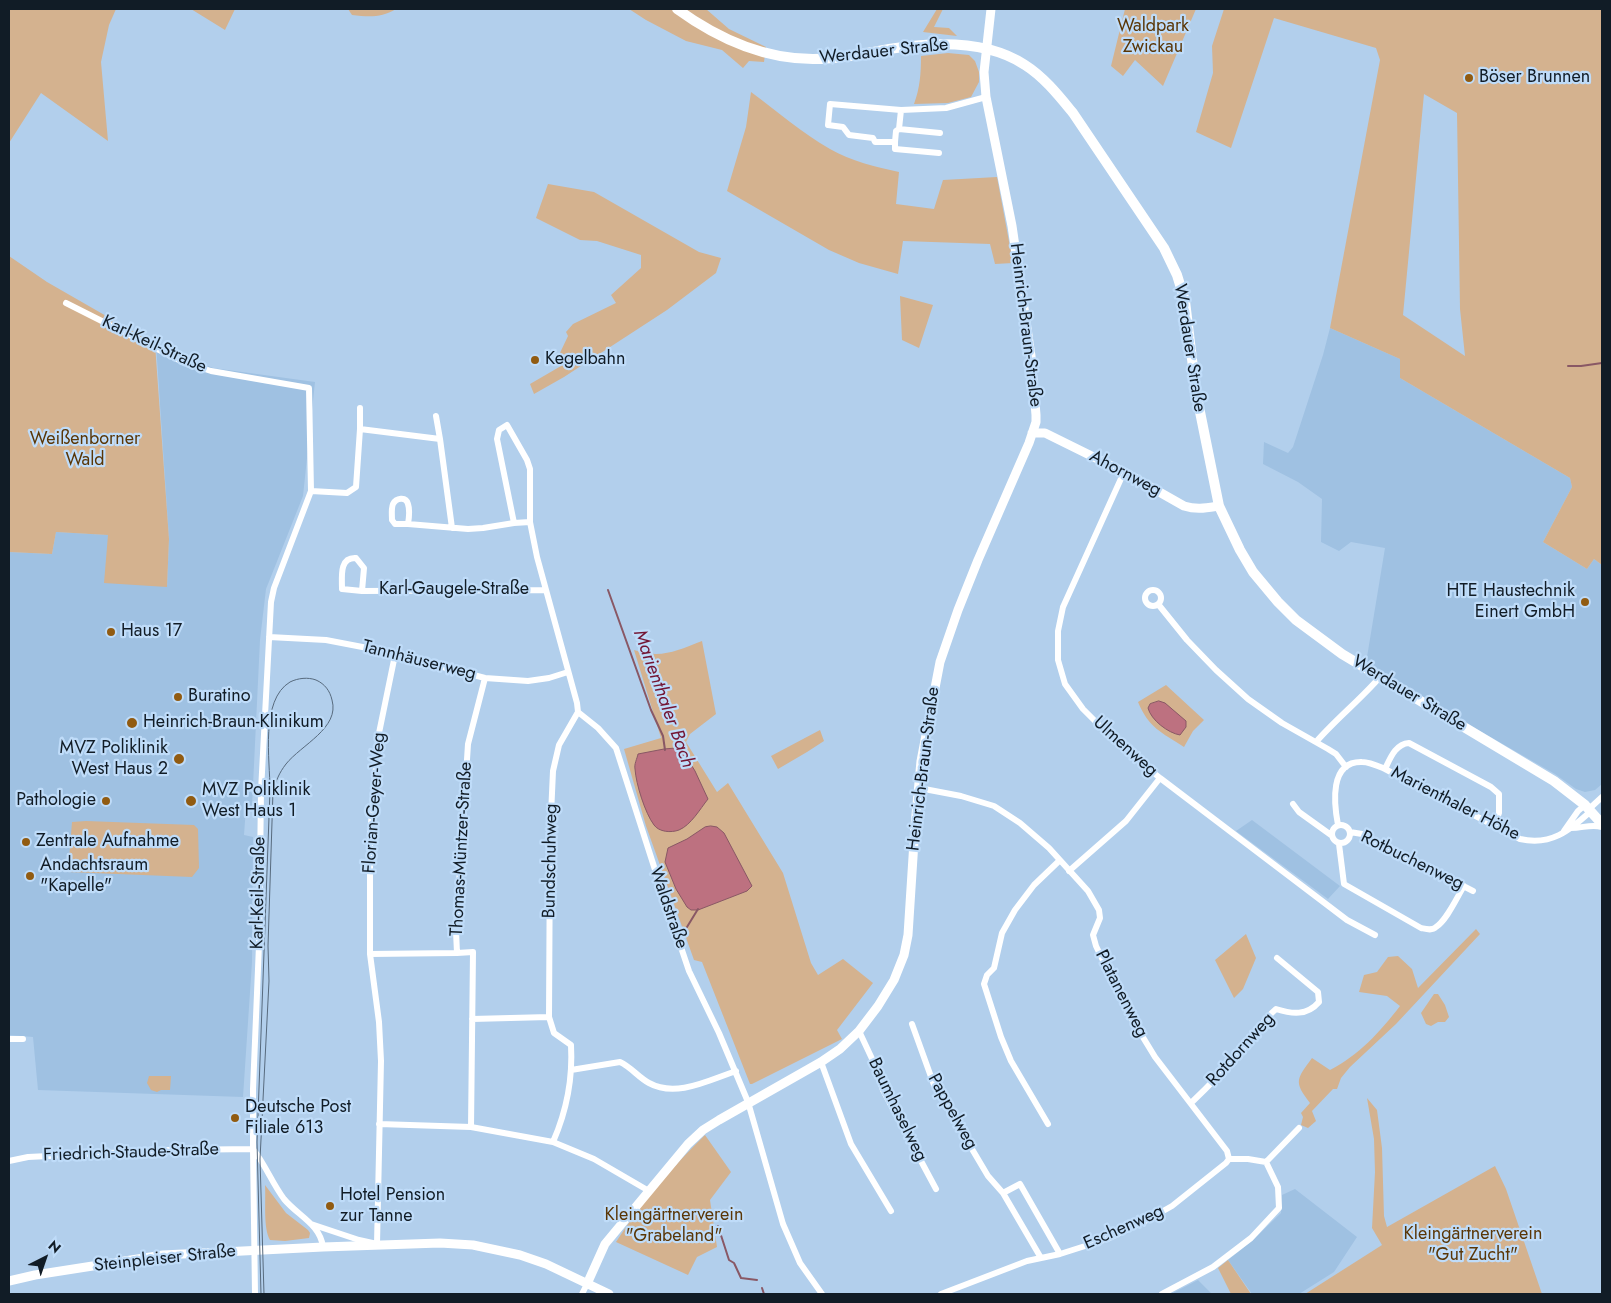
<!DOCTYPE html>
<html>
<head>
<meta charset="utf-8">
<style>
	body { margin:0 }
	#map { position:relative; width:1611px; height:1303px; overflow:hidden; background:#b2cfec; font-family:Jost,sans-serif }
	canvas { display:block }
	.frame { position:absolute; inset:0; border:10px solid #111c26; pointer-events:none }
	.north { position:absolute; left:20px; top:1233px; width:50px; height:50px; -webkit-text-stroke:4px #bfdcf9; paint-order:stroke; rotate:41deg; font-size:14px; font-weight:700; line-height:20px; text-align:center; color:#111c26 }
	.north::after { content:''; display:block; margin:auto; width:18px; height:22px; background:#111c26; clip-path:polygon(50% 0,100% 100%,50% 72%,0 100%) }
</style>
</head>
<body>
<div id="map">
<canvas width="1611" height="1303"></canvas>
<div class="frame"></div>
<div class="north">N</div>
</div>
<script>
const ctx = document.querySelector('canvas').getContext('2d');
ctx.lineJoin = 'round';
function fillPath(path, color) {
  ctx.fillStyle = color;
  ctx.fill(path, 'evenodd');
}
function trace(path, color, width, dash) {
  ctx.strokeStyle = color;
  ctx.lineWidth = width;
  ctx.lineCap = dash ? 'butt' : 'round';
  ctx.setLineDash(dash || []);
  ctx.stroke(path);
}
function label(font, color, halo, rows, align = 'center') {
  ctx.font = font + ' Jost,sans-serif';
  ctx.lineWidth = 4.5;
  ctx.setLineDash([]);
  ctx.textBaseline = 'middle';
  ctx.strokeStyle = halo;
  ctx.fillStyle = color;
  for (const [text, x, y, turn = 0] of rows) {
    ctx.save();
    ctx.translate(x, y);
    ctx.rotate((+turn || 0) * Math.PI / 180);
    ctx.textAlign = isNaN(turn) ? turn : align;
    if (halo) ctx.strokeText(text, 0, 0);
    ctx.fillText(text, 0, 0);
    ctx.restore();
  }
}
fillPath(new Path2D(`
	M1330,328L1400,359V378L1570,478L1572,487L1543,542L1587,569L1594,559L1602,565V784L1595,790L1585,792L1576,789L1555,774L1412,692L1367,665V657L1385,548L1351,542L1339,551L1321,542L1322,499L1298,482L1263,464L1264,442L1288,453L1293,447L1323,355Z
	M156,344L213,368L315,382L303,496L266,589L260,640L252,806L246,807L244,835L253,837L252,962L243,1097L38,1090L33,1037L9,1035V552L52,554L56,532L109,535L167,587L169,539Z
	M1252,820L1340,886L1328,899L1236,831Z
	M1295,1189L1357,1237L1334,1272L1299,1294H1252L1228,1260L1253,1240L1281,1213L1282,1195Z
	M1198,1280L1212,1294H1171Z`), '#9fc1e2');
fillPath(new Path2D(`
	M9,9H116L109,25L101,62L108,141L41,93L9,143Z
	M191,9H235L225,30Z
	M348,9H396C381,18 369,17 352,15Z
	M629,9H706L729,29L766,47L764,62L749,61L743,68L722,50L686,41L646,20Z
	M937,9H943L934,27L949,28L957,36L923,32Z
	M1125,9H1196L1163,86L1135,60L1123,76L1111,66Z
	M1224,9H1602V565L1594,559L1587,569L1543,542L1572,487L1570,478L1400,378V359L1330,328L1380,60L1376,48L1274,18L1231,148L1196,132L1213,73L1212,46ZM1424,94L1457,113L1460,309L1465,356L1403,315Z
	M948,53L969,55L975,61L979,72V82L971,97L948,103L914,104C920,88 921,73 921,56Z
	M751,92C777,111 802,133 830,149C851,161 876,167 899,172L896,204L934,209L943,180L997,177L1013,263L995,264L990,244L903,241L898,274L859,263L829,250L727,191L746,127Z
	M548,184L594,192L699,252L721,258L716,273L667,310L564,377L534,394L530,384L561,366L559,355L568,336L566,332L573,324L616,303L611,295L641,268V255L597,241L580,240L536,218Z
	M9,256L47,282L155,344L169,539L167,587L104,583L108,535L56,532L52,554L9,552Z
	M900,296L933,305L919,348L902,340Z
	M702,641L716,714L690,734L686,742L717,792L728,783L783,873L811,963L818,975L843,959L873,983L837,1030L842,1039L752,1084H750L702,962L694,960L646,826L624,749L661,738L634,650C661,659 676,651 702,641Z
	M1166,685L1204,720L1193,731L1184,747C1161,732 1149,728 1138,702Z
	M820,730L824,741L807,752L778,769L771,756Z
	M86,821L194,825L198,829L199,868L192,877L68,872L72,822Z
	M1476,929L1480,934L1396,1024L1350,1067L1341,1078L1337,1089H1333L1312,1111L1316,1121L1308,1128L1301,1125L1303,1117L1301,1113L1310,1103C1293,1081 1297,1079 1312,1058L1330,1070C1358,1056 1381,1031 1400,1006L1387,996L1359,992L1364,975L1377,972L1388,957L1398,956L1412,969L1418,988Z
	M1246,934L1256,958L1243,989L1234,998L1215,960Z
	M1434,994H1438L1445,1005L1449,1017L1445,1022H1438L1431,1026L1426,1024L1421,1013Z
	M149,1076H171L170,1090H161L157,1092L151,1090L147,1083Z
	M1367,1098L1377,1110L1382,1148L1384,1216L1387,1227L1495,1166L1506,1189L1542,1294H1305L1382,1245L1372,1228L1375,1172L1374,1139Z
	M705,1135L731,1172L710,1200L717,1247L697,1257L688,1275L616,1242C641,1203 672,1167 705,1135Z
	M265,1185L286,1213L308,1230L310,1233L309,1238L285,1241L270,1240C263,1228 266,1200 265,1185Z
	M1228,1260L1251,1294H1231L1218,1268Z`), '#d4b28f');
const water = new Path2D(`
	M1159,701L1165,703L1186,721V727L1180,735C1168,733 1151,720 1148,708L1150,704Z
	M681,748L695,771L708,799C700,809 691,825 679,830C671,833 659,832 654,825C645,813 636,784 635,769C634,764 637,759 638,754L664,749Z
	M711,826L717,827L724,833L752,886L747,891L698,910H691L687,907L676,889L665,862L668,848L687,839L705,827Z`);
fillPath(water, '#bd7180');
trace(water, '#895865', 1);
trace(new Path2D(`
	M1568,366H1581L1602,363
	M608,590L651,710L663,736L665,750
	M687,927L698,909
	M718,1226L729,1260L734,1263L741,1278L757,1280
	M762,1288L764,1294`), '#895865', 2);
trace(new Path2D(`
	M899,129L940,133
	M895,142L896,131L899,129L901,110
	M939,153L895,149V142H875L873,138L849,135L843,127L828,125L830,104L901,110L946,108L986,97
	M66,303L183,362L211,371L309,388L311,491L274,588L271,602L261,791L259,945L253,1089V1149L255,1294
	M436,416L440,439
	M360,429V408
	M1124,472L1063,607L1058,631V660L1065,684L1083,709L1117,743L1160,778L1347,920L1375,935
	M311,491L347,493L356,487L360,429L440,439L452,528
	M530,522L514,523L497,439L499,430L507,425L527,460L530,469V522L537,557L577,703L578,712L598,728L616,748L657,876L689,971L719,1033L748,1102L783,1224L800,1263L822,1294
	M408,524H395L392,520C392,515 391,509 393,504C396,498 406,496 408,504C410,510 409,518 408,524L468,529L483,528L514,523
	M1145 598a8 8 0 1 1 16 0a8 8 0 1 1-16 0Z
	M362,591L364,568L356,558C339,557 342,577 342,589L362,591L546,590
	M1158,604L1187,640L1216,670L1248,699L1282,723L1328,749L1336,754L1346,767
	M269,637L326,640L378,650L485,678L528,681L549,678L568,672
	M1316,742C1336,719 1360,700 1380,677
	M1385,769C1390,759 1395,744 1409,743L1491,787L1499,794V813L1494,826
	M919,788L961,796L994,806L1020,823L1049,848L1088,891L1099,910L1100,918L1093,935L1096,946L1130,1016L1155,1057L1227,1151L1229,1159
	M1293,804L1299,812L1331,835
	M1589,809L1602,797
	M1332 834a9 9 0 1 1 18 0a9 9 0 1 1-18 0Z
	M1338,825C1334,804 1329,761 1362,762C1370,762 1378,766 1385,769L1520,839C1551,846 1569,831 1591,811
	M1571,828C1583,828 1591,824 1602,827
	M1564,831L1578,811L1585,805
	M1350,832L1362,834L1473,891
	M1339,844L1344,884L1421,928C1426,929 1432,931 1436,927C1447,920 1457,897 1464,886
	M1069,871L1126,821L1160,778
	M370,954L457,953
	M472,1019L549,1017
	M912,1024L934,1085L988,1176L1003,1193L1041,1258
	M859,1031L874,1063L883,1090L936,1189
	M9,1039H23
	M821,1062L851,1144L891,1211
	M571,1070L620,1062C631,1067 638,1077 649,1083C676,1098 709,1080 736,1071
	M1191,1103C1210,1085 1227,1067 1244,1047C1255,1035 1263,1020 1276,1009C1292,1014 1307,1016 1319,1002L1318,992L1277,958
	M379,1124L471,1127L553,1142L594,1159L649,1191
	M1048,1124L1011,1061L1001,1037L984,984L987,975L994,968L1002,933L1015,910L1034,885L1059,861
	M471,1127L473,952L457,953L456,931L468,744L485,678
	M553,1142C567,1110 573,1080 571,1045L554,1033L549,1017L550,837L553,771L559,745L578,712
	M253,1149C265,1164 272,1183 284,1199C298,1216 320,1224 323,1247
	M9,1161L28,1157L170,1150L253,1149
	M1266,1162L1299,1128
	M1003,1193L1020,1184L1060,1254
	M311,1224L359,1240L377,1244L381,1061L379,1022L370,954V835L379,733L395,655
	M582,1294L587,1284
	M941,1294L1027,1261L1060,1254L1107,1239L1149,1219L1172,1206L1226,1163L1229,1159H1248L1266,1162L1278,1187L1279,1208L1251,1238L1213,1267L1162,1294`), '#fff', 6);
trace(new Path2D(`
	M1032,433H1045L1124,472L1184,506C1197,510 1206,508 1219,506
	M9,1281L35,1275L163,1255L323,1247L440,1243L473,1245L520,1255L546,1264L609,1294
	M587,1284L605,1244L688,1144L703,1130L719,1120L821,1062L840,1049L859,1031L878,1006L894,980L904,955L908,935L915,826L921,761L940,662L958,610L978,560L1029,443L1036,422V415L1031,356L1012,226L986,97L984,72L991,9`), '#fff', 9);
trace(new Path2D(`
	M677,9C717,38 762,59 813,59C839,59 863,54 889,49C932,42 986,39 1025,65C1044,77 1059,96 1073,113L1164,248L1177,275L1185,301L1196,392L1219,506L1240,550L1253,572L1278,602L1296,620L1342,654L1554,781L1585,805L1602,824`), '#fff', 10);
trace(new Path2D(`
	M261,1294L257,1142L270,790C270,760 260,700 290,682C298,678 308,677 316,680C325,684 330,691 332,700C340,728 301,745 286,764C279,773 276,781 273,791L268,946L269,981L260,1159L264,1294`), '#576a7d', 1);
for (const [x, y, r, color] of [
	[1469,78,5,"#915b11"],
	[535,360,5,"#915b11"],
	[1585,602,5,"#915b11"],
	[111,632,5,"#915b11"],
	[178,697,5,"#915b11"],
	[132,723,6,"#915b11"],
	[179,759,6,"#915b11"],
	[106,801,5,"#915b11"],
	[191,801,6,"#915b11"],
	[26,842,5,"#915b11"],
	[30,876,5,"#915b11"],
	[235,1118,5,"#915b11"],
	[330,1206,5,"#915b11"]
]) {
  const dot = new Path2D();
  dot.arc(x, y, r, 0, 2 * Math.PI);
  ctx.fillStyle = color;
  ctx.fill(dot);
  trace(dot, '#bfdcf9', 2);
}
label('18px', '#5a3606', '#bfdcf9', [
	["Waldpark",1153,27],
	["Zwickau",1153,48],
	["Weißenborner",85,440],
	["Wald",85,461],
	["Kleingärtnerverein",674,1216],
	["\"Grabeland\"",674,1237],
	["Kleingärtnerverein",1473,1235],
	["\"Gut Zucht\"",1473,1256]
]);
label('18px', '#111c26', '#bfdcf9', [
	["Werdauer Straße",884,52,-6],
	["Heinrich-Braun-Straße",1025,325,83],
	["Karl-Keil-Straße",154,345,25],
	["Werdauer Straße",1189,348,81],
	["Ahornweg",1125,474,28],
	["Karl-Gaugele-Straße",454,590],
	["Tannhäuserweg",419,661,14],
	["Werdauer Straße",1409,694,31],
	["Ulmenweg",1125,747,42],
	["Heinrich-Braun-Straße",924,769,-83],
	["Florian-Geyer-Weg",375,803,-86],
	["Marienthaler Höhe",1455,804,27],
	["Thomas-Müntzer-Straße",462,849,-87],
	["Bundschuhweg",551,861,-89],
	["Rotbuchenweg",1412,861,26],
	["Karl-Keil-Straße",259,893,-89],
	["Waldstraße",668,908,71],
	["Platanenweg",1121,994,63],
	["Rotdornweg",1241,1050,-48],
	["Baumhaselweg",897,1110,64],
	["Pappelweg",952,1112,61],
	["Friedrich-Staude-Straße",131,1153,-2],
	["Eschenweg",1124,1228,-24],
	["Steinpleiser Straße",165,1259,-6]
]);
label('18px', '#111c26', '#bfdcf9', [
	["Böser Brunnen",1479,78],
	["Kegelbahn",545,360],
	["HTE Haustechnik",1575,592,"right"],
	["Einert GmbH",1575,613,"right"],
	["Haus 17",121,632],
	["Buratino",188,697],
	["Heinrich-Braun-Klinikum",143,723],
	["MVZ Poliklinik",168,749,"right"],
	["West Haus 2",168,770,"right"],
	["MVZ Poliklinik",202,791],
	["West Haus 1",202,812],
	["Pathologie",96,801,"right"],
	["Zentrale Aufnahme",36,842],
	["Andachtsraum",40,866],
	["\"Kapelle\"",40,887],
	["Deutsche Post",245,1108],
	["Filiale 613",245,1129],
	["Hotel Pension",340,1196],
	["zur Tanne",340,1217]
], 'left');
label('italic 19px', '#731533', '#bfdcf9', [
	["Marienthaler Bach",663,699,70]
]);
</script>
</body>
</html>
